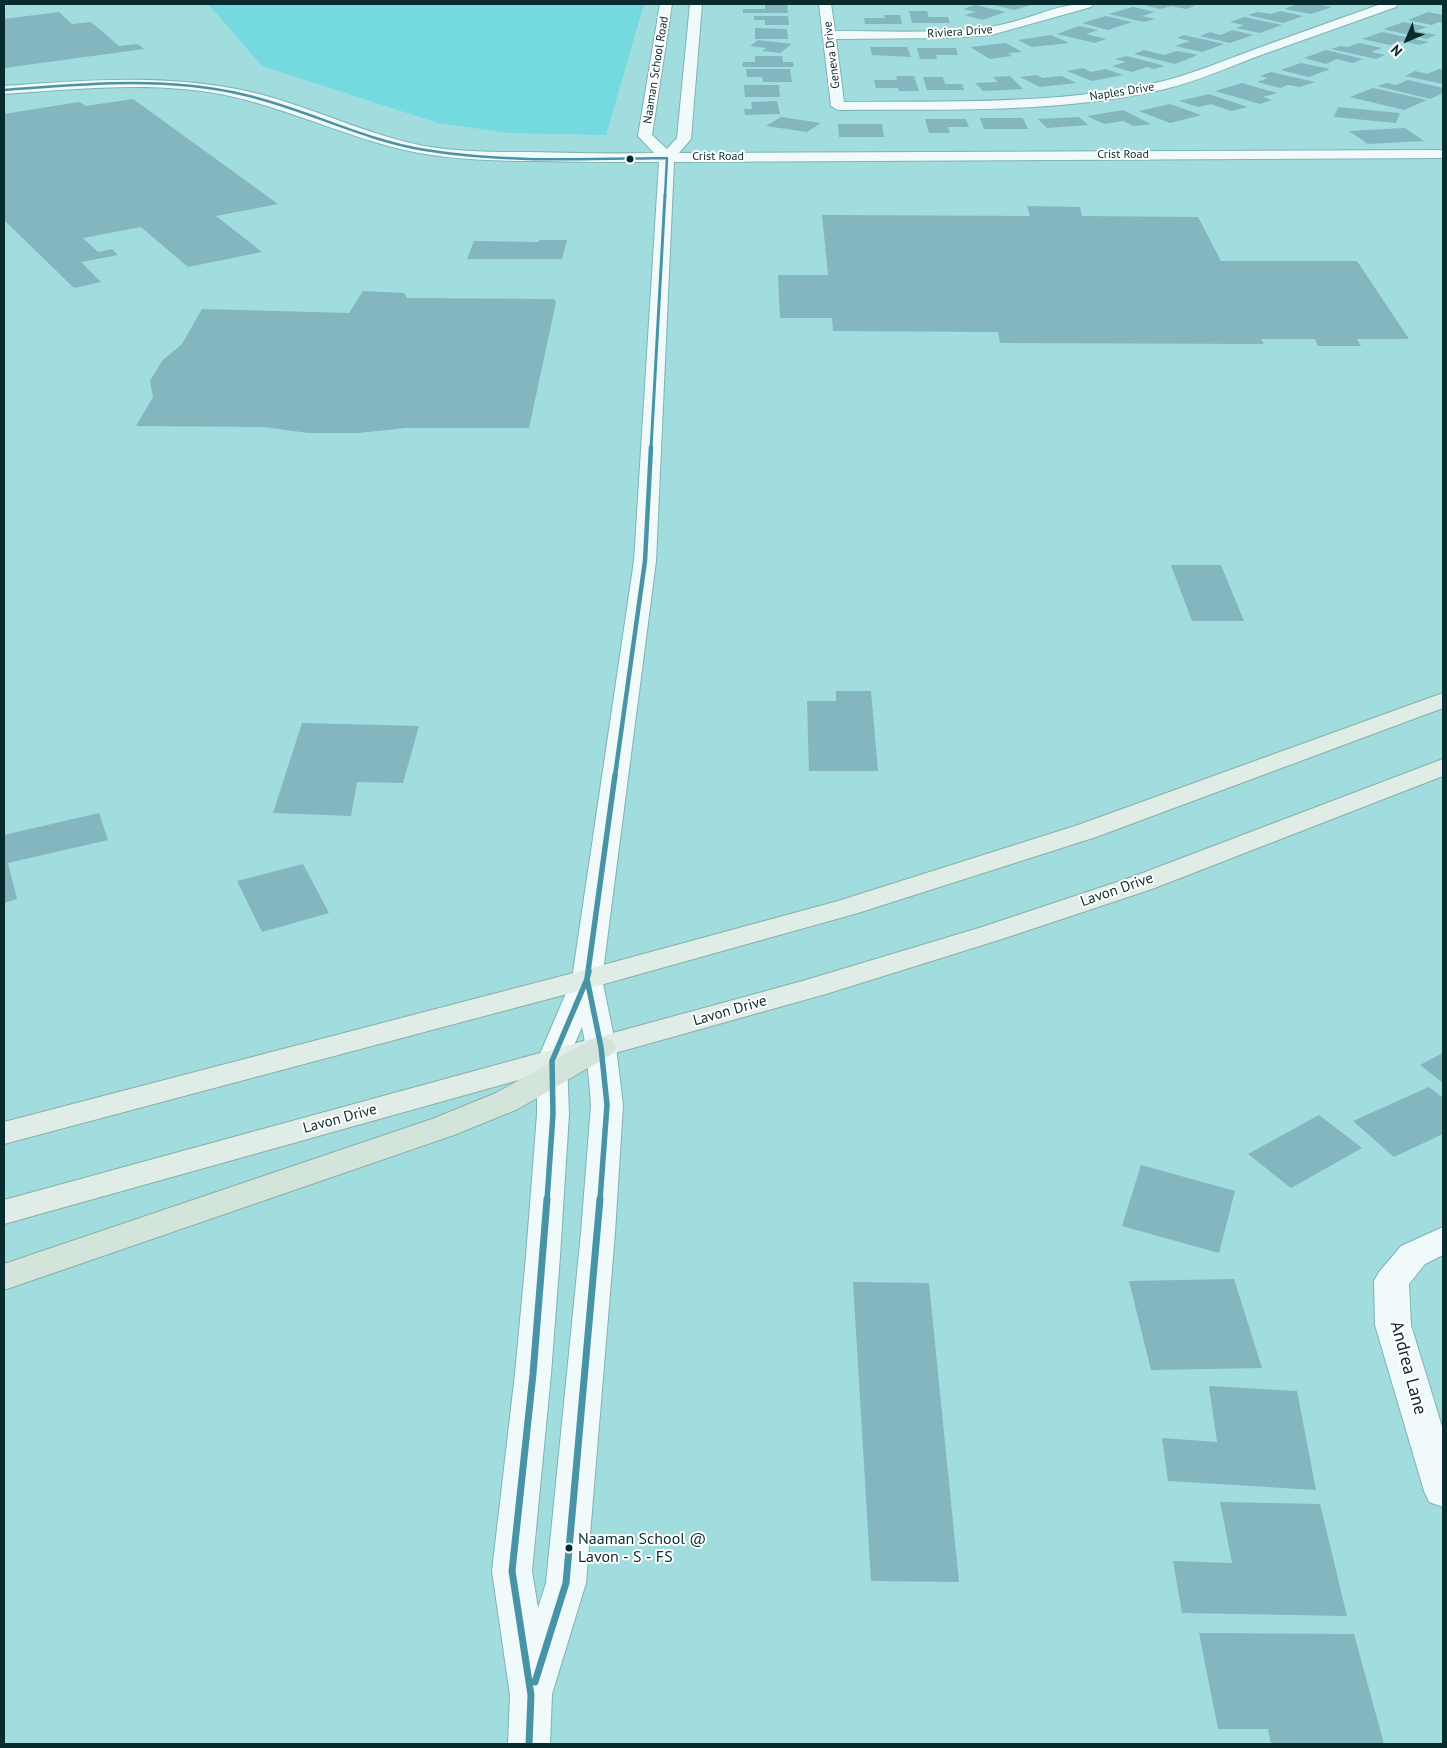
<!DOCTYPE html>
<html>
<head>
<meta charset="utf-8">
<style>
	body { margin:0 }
	#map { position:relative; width:1447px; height:1748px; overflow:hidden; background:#a1dcde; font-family:"PT Sans",sans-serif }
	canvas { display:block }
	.frame { position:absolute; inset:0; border:5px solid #082c2e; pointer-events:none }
	.north { position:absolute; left:1382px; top:15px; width:50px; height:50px; -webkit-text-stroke:4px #fff; paint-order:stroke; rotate:225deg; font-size:14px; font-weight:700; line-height:20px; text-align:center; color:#082c2e }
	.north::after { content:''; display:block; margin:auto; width:18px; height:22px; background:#082c2e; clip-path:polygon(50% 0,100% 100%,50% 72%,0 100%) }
</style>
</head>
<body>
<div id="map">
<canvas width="1447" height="1748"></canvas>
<div class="frame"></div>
<div class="north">N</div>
</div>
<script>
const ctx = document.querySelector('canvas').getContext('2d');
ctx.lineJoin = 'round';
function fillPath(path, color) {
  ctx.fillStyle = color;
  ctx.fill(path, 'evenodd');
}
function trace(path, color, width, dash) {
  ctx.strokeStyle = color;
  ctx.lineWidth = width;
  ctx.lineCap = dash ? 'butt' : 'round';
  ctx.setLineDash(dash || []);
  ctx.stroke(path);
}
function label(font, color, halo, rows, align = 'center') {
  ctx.font = font + ' "PT Sans",sans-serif';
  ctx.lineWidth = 4;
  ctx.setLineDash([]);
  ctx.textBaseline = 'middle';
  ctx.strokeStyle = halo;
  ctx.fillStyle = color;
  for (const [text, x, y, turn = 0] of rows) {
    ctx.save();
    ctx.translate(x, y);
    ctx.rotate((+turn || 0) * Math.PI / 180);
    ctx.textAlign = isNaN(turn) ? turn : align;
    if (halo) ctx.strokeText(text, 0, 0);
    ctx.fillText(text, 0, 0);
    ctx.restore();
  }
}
fillPath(new Path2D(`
	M208,4H644L606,135L510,133L438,123L262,66Z`), '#74dadf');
fillPath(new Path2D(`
	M765,4H787L788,13H743V9H765Z
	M990,4H1034L1014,10Z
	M1139,4H1184L1195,6L1186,9L1171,6L1160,9Z
	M1298,4H1316L1332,7L1311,14L1284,9Z
	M975,5L1006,12L982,20L964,15L976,12L963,9Z
	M1133,7L1155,12L1142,16L1155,19L1144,22L1109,14Z
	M909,11H927L929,17H948L950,23H912Z
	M1280,11L1303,16L1283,23L1248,15L1258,12L1271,14Z
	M59,12L72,24L91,22L119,46L138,44L144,49L4,68V19Z
	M1428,12L1443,15V23L1438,22L1432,25L1408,20Z
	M884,15H900L902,24H865L864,18H885Z
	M754,16H788L789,25H765V20H754Z
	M1106,16L1132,22L1108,30L1082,23Z
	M1244,17L1282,25L1260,33L1236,28L1244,25L1230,22Z
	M1404,22L1427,27L1416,31L1436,35L1426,39L1383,29Z
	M1079,26L1098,30L1086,34L1106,39L1095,43L1057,34Z
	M755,28L787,29L788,39H755Z
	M1233,30L1253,35L1230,43L1200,36L1210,32L1220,35Z
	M1382,32L1429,42L1420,45L1401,41L1390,45L1362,39Z
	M1051,35L1069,43L1032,47L1018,40Z
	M1184,35L1224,44L1202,52L1175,46L1190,41L1177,38Z
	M758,40L792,44L780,53L762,51L766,48L750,46Z
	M1006,43L1022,52L1008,53L1012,56L990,59L970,47Z
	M1359,43L1382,48L1371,52L1385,55L1376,59L1331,49L1340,46L1348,47Z
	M870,47H907L911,57L872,55Z
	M917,48H956L958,55H936L937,59H920Z
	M1144,50L1164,55L1177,51L1198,55L1175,64L1134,54Z
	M1326,50L1363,59L1353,63L1337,59L1326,64L1304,58Z
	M755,56H782L783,62H793L794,67H742L743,62H755Z
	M1127,56L1165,66L1154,69L1147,67L1132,72L1112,66L1126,62L1115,59Z
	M1301,63L1330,69L1309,77L1280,70Z
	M1083,68L1091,72L1106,69L1123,75L1092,81L1067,71Z
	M746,69H790L792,82H763L762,77H747Z
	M1439,69L1443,70V84L1405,76L1415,71L1427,74Z
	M1271,72L1315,82L1300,87L1288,85L1280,88L1257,82L1268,78L1260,76Z
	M1036,75L1043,78L1062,76L1076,83L1040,87L1020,77Z
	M896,76H914L919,91H899L898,88H876L874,80H897Z
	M1010,76L1023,89L983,91L975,83L998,82L993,77Z
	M923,77H943L945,84H962L964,90H927Z
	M1408,80L1443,88V93L1430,99L1377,86L1387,83L1396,85Z
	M1242,83L1277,93L1263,97L1272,100L1260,104L1215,91Z
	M744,85H779L780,97H745Z
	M1373,88L1427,100L1404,110L1350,97Z
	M1209,94L1248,107L1231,111L1211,104L1198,107L1179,101Z
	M133,99L278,204L216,216L262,252L188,267L141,227L83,238L98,252L112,249L118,255L81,262L101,282L74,288L4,220V114L79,102L86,106Z
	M777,101L780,114L745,115L744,109H752L751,102Z
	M1170,104L1201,115L1170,123L1139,111Z
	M1338,107L1400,113L1396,123L1334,117Z
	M1123,110L1151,124L1134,126L1123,121L1104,124L1087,116Z
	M781,117L821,123L807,132L766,126Z
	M1079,117L1088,125L1047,128L1038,119Z
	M980,118H1023L1028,129H984Z
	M925,119H966L969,127H948L950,133H929Z
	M838,124H882L884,137H839Z
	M1405,128L1424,141L1368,144L1349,131Z
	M1027,206L1080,207L1082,216L1198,217L1221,261H1357L1409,339H1357L1361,346H1318L1315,339H1261L1264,344L1000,343L998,332L833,331L832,318H780L778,275H828L822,215L1030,216Z
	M539,240H567L562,259H467L474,241L539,242Z
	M363,291L404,293L407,298L554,299L556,302L529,428H406L358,433H308L264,427L136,426L153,397L150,381L162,361L182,344L202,309L349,313Z
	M1171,565H1221L1244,621H1192Z
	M836,691H871L878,771H809L807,701H836Z
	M302,723L419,726L403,783L357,782L351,816L273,813Z
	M99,813L108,840L8,863L17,899L4,903V835Z
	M303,864L329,913L262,932L237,881Z
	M1443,1053V1083L1420,1065Z
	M1429,1087L1443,1098V1134L1394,1157L1353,1121Z
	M1319,1115L1362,1148L1291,1188L1248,1154Z
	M1141,1165L1235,1191L1219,1253L1122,1226Z
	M1234,1279L1262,1368L1151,1370L1129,1281Z
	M853,1282L929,1283L959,1582L871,1581Z
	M1209,1386L1297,1391L1316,1490L1168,1481L1162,1438L1217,1442Z
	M1220,1502L1320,1504L1347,1616L1182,1613L1173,1561L1232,1563Z
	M1199,1633L1354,1634L1384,1744H1271L1268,1729H1218Z`), '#83b6be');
const street = new Path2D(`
	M819,4H831L835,31C886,31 938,34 989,27C1024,23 1057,2 1093,4L1091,7L991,35L947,38L836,39L844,102C950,101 1057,105 1160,82C1192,74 1223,61 1253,50C1296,34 1339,19 1381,4H1398L1396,7C1351,23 1306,39 1261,55C1229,67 1198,81 1165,89C1058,114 947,109 838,110L831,106Z
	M1443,1227V1255L1425,1264L1409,1284L1411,1325L1443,1430V1507L1429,1502L1424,1491L1375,1325L1374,1281L1379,1272L1401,1246Z`);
const secondary = new Path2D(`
	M660,4H672L652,135L667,149L677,138L690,4H702L691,139L679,153L1443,150V158L674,162L656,561L602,979L616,1047L623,1105L615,1233L586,1583L552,1694L550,1744H508L510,1695L492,1571L515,1374L526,1256L537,1114V1061L572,979L634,561L659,162C618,162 576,162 535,161C498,161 462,160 425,154C359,143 299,112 234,97C161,80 78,89 4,94V86C94,79 189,72 277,99C326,114 373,136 424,146C459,152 494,152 530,152C571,153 613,154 654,153L638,136ZM582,1027L586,1047L591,1105L581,1233L546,1583L538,1608L532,1571L551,1374L560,1256L569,1114L567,1061Z`);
const primary = new Path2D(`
	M1443,693V708L1096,837L858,913L597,986L4,1144V1122L581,971L838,901L1078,825Z
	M1443,759V776L1152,889L1002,939L826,994L4,1224V1200L806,980L982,927L1132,877Z`);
const highway = new Path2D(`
	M601,1037L612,1040L616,1047L612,1054L518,1109L454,1135L4,1290V1264L432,1119L496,1093L590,1040Z`);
trace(street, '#81b2b3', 2);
trace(secondary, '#81b2b3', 2);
trace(primary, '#8aafa6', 2);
trace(highway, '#8aafa6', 2);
fillPath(street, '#f1fafa');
fillPath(secondary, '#f1fafa');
fillPath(primary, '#dfede6');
fillPath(highway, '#d3e4da');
trace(new Path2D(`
	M4,90C84,84 166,76 245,95C306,109 363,140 425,150C505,163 587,159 667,158
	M665,196L667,158`), '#4894a6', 2.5);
trace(new Path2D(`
	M651,449L665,195`), '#4894a6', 3);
trace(new Path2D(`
	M615,776L645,561L651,447`), '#4894a6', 4.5);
trace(new Path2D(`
	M589,971L587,979L601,1047L607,1105L600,1200
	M547,1200L553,1114L552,1061L587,979L615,775`), '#4894a6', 5.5);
trace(new Path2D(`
	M535,1682L566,1583L600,1199
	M529,1744L531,1695L512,1571L533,1374L547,1199`), '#4894a6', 7);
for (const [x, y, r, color] of [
	[630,159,4.5,"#082c2e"],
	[569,1548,4.5,"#082c2e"]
]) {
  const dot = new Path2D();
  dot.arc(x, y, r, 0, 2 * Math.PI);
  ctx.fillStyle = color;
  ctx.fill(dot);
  trace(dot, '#fff', 2);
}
label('12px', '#082c2e', '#fff', [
	["Riviera Drive",960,32,-4],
	["Geneva Drive",832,55,-97],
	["Naaman School Road",656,70,-81],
	["Naples Drive",1122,92,-9],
	["Crist Road",1123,155],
	["Crist Road",718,157]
]);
label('15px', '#082c2e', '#fff', [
	["Lavon Drive",1117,890,-19],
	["Lavon Drive",730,1011,-16],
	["Lavon Drive",340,1119,-15]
]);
label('16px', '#082c2e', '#fff', [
	["Naaman School @",578,1539],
	["Lavon - S - FS",578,1557]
], 'left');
label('18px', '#082c2e', '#fff', [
	["Andrea Lane",1408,1368,75]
]);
</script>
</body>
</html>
